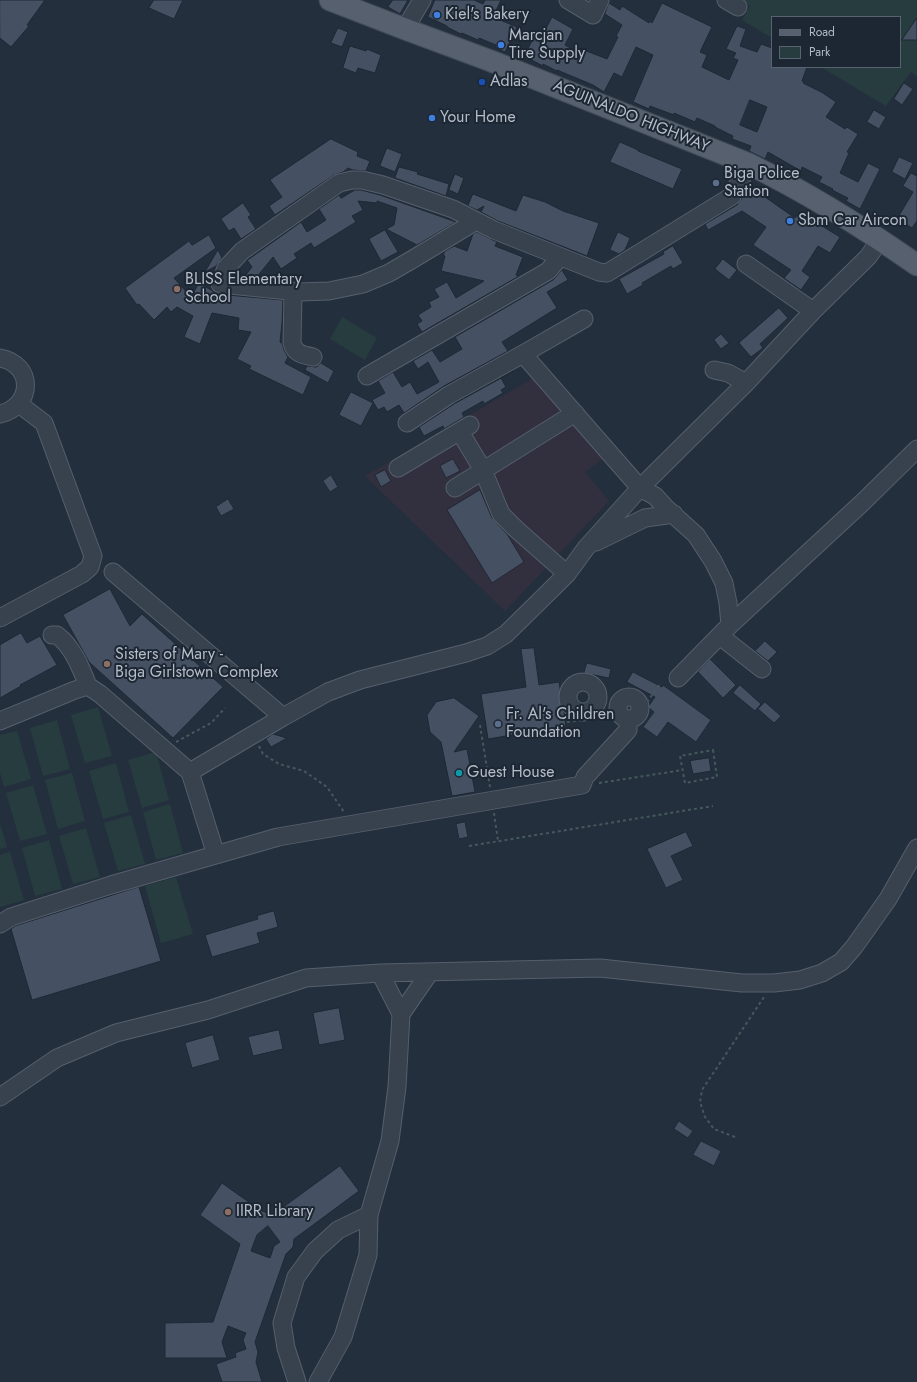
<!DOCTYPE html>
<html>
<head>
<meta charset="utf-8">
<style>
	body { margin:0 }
	#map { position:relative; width:917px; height:1382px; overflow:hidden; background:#242f3e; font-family:Jost,sans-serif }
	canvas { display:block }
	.legend { position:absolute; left:771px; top:16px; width:130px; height:52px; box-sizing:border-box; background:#1d2633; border:1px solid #59626f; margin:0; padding:5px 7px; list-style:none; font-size:12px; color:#b4bcc9 }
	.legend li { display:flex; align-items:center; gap:8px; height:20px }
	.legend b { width:20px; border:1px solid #59626f }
</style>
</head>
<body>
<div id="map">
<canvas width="917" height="1382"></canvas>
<ul class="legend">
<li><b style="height:5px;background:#56606e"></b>Road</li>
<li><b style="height:11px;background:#263c3f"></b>Park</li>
</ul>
</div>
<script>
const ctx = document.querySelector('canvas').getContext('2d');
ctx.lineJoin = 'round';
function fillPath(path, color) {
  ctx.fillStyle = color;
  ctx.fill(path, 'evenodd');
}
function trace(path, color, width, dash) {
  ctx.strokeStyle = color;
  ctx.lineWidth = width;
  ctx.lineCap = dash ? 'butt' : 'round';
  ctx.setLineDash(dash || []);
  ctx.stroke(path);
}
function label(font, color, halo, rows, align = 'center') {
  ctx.font = font + ' Jost,sans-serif';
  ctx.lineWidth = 4;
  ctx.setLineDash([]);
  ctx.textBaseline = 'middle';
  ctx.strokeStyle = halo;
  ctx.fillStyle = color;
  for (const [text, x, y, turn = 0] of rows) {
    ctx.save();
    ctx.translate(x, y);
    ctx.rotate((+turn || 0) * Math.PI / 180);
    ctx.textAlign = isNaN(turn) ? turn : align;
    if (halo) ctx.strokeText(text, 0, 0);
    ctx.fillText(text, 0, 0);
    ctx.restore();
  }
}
fillPath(new Path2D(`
	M535,377L604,458L585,472L609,501L505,611L365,476Z`), '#32303f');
fillPath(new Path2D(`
	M740,0H917V76L911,72L886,106L821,67H900V17H772V38L742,20L750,6Z
	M342,317L377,338L365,360L330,339Z
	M98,707L112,756L85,763L71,715Z
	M57,720L70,769L43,776L30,728Z
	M17,731L31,779L4,787L0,773V735Z
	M156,752L169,800L142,808L128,760Z
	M116,763L129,812L103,819L89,771Z
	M72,773L85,821L58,829L45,780Z
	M33,785L47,834L20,841L6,793Z
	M170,804L183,853L156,860L143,812Z
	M131,815L145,864L118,871L104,823Z
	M0,824L7,847L0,849Z
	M86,828L100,877L73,884L59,836Z
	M49,840L62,889L35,896L22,848Z
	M10,852L24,900L0,907V855Z
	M176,877L193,934L161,943L145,886Z`), '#263c3f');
const building = new Path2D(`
	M0,0H45L27,25L29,26L11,47L0,38Z
	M154,0H183L174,19L149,8Z
	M393,0H408L400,14L388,7Z
	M435,0H474L483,4L485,0H501L493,17L517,27L505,52L495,47L496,45L479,38L478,40L462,33L461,34L447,27V26L428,17Z
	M609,3L620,10L622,6L649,23L650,21L652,23L662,3L712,27L700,52L707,55L702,67L729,80L738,60L733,58L736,53L726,49L737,26L746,29L740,46L757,52L761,44L772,48V67H807L802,81L804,82L803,83L823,93L836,102L826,117L845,129L847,127L858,134L847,152L849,153L840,173L858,182L868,163L880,169L860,209L846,201L848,198L832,190L833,189L819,182L822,177L802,167L801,171L768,152L765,159L749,151L751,146L732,139L733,136L715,127V126L697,118L695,122L674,113V115L650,106L649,109L633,102L653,55L636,47L622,77L614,73L604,92L593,85L557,70V71L543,64V66L524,56L534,37L540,40L552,17L573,29L565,45L577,52L579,48L607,59L618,37L616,36L622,25L605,14ZM750,100L767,107L757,132L740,125Z
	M917,18V40H902Z
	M338,28L348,32L342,47L331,43Z
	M350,46L366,51L367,49L381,55L375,73L358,68L356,73L343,68Z
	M904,83L913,89L902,105L894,99Z
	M874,110L886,117L879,129L867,122Z
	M331,139L358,152L357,156L370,161L366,171L353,170L348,168L343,172L334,175L275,215L269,206L282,197L270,180Z
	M620,142L638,150V151L682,169L673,189L610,162Z
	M387,148L402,154L395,172L380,166Z
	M899,157L913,163L905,179L892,172Z
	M399,167L418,172L417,174L449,184L446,196L395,178Z
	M911,173L917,176V221L912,228L897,219L913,192L903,186Z
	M455,174L464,178L458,194L449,190Z
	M355,190H361L380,195L456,222L417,245L386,229L394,225L397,208L377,201V203L358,201L363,210L352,216L356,222L314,248L311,243L294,254L297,258L281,269L273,257L256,278L245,276L252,267L247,260L249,259L301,222L307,232L326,220L319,209L339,195L341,198Z
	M755,190L795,218L798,214L807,220L809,218L840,237L830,253L818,246L802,271L810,277L801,290L784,278L791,270L753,245L766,227L742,211L708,230L705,224L737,205L742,198Z
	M473,194L516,211L523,195L545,202L563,211L599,223L587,256L498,221L481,212L484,206L477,210L468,206Z
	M243,203L251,215L248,217L256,229L241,239L234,228L229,231L221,219Z
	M385,230L398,252L381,261L369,239Z
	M477,232L497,242L495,246L523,257L516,275L519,276L422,332L417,324L422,321L418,315L431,307L429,302L439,297L434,289L447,282L456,298L484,281L441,271L445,256L443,255L445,251L454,246L467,251L473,234Z
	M618,232L630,238L625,250L619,254L610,250Z
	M209,235L216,248L174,278L191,297L199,283L230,301L227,295L283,300L282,323L280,342L282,343L284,350L288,357L285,363L311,377L303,395L249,369L251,366L237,359L251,332L238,330L239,318L212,313L200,344L184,337L193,316L177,307L171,312L167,307L154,320L139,304L137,305L125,288L189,241L192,245Z
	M673,246L683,263L673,269L671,266L642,283L643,285L627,294L619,279L664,254L663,252Z
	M218,250L222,258L216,266L205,272Z
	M723,259L737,270L729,280L715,269Z
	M562,270L568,280L547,292L557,308L502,342L508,351L444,386L404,413L399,405L387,412L384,407L378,410L372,400L385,393L378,381L393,372L402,387L410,382L417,394L439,382L428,362L418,369L413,361L432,350L440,362L462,349L455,337L553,280Z
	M779,308L788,318L760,344L763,348L751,357L739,343Z
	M721,334L729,343L721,349L714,340Z
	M321,363L334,371L328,383L305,370L307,366L316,367Z
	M514,371L501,378L506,387L501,390L503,393L484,404L483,401L462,413L464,417L444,429L443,426L424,436L419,427L454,404Z
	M351,392L373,403L361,426L339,415Z
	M453,459L460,471L446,478L440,466Z
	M385,470L391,481L381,487L375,475Z
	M331,475L338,487L330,492L323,481Z
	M480,490L492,518L507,534L524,562L492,583L447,510Z
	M228,499L234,509L221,516L216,507Z
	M110,589L130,626L142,614L223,687L173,738L89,662L63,615Z
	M21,633L27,643L40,636L57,665L20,685L21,686L0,698V645Z
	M765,641L777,652L768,661L755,651Z
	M534,648L539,685L559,682L566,726L488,739L481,694L526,687L521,649Z
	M710,659L736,685L723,698L698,672Z
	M587,663L611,669L609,678L584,673Z
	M633,672L662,687L663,685L711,720L696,742L668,722L657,737L643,727L654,712L648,707L655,697L627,682Z
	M740,685L761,704L755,711L733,693Z
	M454,698L479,716L454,752L467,749L475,792L452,796L441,742L430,732L427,715L436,702Z
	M765,702L781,716L774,723L758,709Z
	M273,734L287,738L271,747L266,739Z
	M709,758L711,771L693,774L690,761Z
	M465,822L468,837L459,839L456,824Z
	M686,832L693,846L671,856L683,880L666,888L647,849Z
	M139,887L161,961L32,1000L11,929L15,926Z
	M274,911L278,927L257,933L260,943L212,957L205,935L258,919L257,916Z
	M339,1008L345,1040L319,1045L313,1013Z
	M279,1030L283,1049L253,1056L248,1037Z
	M213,1035L220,1060L192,1068L185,1043Z
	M679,1121L693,1131L688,1138L674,1129Z
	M701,1141L721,1151L714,1166L693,1155Z
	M340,1166L359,1191L294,1239L293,1247L286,1254L255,1342L258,1352L256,1362L262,1382H222L216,1364L236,1357L235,1353L246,1349L243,1340L246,1333L228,1326L222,1342L227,1358H165V1323L213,1322L240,1244L200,1215L222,1183L260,1210L272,1215ZM268,1226L280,1242L274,1246L270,1258L251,1251L257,1235Z`);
fillPath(building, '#455162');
trace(building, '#1f2835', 1);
const minor = new Path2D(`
	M568,0L593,15L600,0
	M726,0L738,7
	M405,29L422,0
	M476,221L413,259L389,273L363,284L329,291L299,292L220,284L226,268L242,251L339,183L352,180H362L383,185L453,209L494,230L599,272L607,273L732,196L749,164
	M746,264L813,311
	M293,292L292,343C295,354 303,355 313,357
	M523,354L640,488L655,496L665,507L696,535L713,561L724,583L728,603L730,625
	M0,358C34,364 34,406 0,414
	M714,370L728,373L746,383
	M367,376L548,271L560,257
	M407,423L449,395L523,354L584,319
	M460,432L483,470L501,514L516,529L567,574
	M398,468L470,425
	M455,488L575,413
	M596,542L645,518L674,514
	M113,572L283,717
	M0,618L82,574L90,567L93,556L44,423L19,404
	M52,635H57C73,647 81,668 88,686
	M720,636L762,669
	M678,678L730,625L862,503L917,449
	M568 697a15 15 0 1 1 30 0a15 15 0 1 1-30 0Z
	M618 708a11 11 0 1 1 22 0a11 11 0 1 1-22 0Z
	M0,721L75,690L88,686L100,694L190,772L216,855
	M190,772L283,717L328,692L360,680L466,653L487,646L506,634L567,574L586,548L640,488L746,383L813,311L868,257L880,240
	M0,924L11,917L111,885L278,837L582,785L585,777L628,730V719
	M401,1014L430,972
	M0,1097L57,1058L116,1033L208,1010L306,978L380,973L600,968L742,983H774L800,980L822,973L841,962L854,947L888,899L917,848
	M297,1382L286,1348L282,1323L296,1277L315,1251L338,1230L369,1215
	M318,1382L343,1337L368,1255L369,1215L390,1141L397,1087L401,1014L380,973`);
const major = new Path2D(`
	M330,0L405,29L491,61L749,164C808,193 864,228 917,265`);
trace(minor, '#565f6c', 19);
trace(major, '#414a57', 23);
trace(new Path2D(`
	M559,706L569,704
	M640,712L659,685
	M561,723L588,719L587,712
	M480,725L490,787
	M176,742L211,723L225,708
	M259,746L263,754L279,764L304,771L327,787L344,812
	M713,750L717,777L685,783L680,756Z
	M599,783L683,770
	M494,813L498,841
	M469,846L713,806
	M735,1137L714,1129L705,1117L700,1102L702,1090L764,997`), '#44595c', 2, [3, 3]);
trace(minor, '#38414e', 17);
trace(major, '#56606e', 21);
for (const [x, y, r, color] of [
	[437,15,4,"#3f7fe0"],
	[501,45,4,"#3f7fe0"],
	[482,82,4,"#1a4fb4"],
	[432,118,4,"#3f7fe0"],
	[716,183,4,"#5c6f8a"],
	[790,221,4,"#3f7fe0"],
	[177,289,4,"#8d6e63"],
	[107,664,4,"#8d6e63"],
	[498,724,4,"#5c6f8a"],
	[459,773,4,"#0f9aa8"],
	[228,1212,4,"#8d6e63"]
]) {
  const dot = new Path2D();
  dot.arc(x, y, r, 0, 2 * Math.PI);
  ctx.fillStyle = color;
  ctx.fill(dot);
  trace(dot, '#1d2633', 1.5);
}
label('16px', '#b4bcc9', '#1d2633', [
	["Kiel's Bakery",445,15],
	["Marcjan",509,36],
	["Tire Supply",509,54],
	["Adlas",490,82],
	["Your Home",440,118],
	["Biga Police",724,174],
	["Station",724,192],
	["Sbm Car Aircon",798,221],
	["BLISS Elementary",185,280],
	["School",185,298],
	["Sisters of Mary -",115,655],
	["Biga Girlstown Complex",115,673],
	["Fr. Al's Children",506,715],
	["Foundation",506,733],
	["Guest House",467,773],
	["IIRR Library",236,1212]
], 'left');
label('16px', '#b4bcc9', '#1d2633', [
	["AGUINALDO HIGHWAY",631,117,22]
]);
</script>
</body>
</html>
